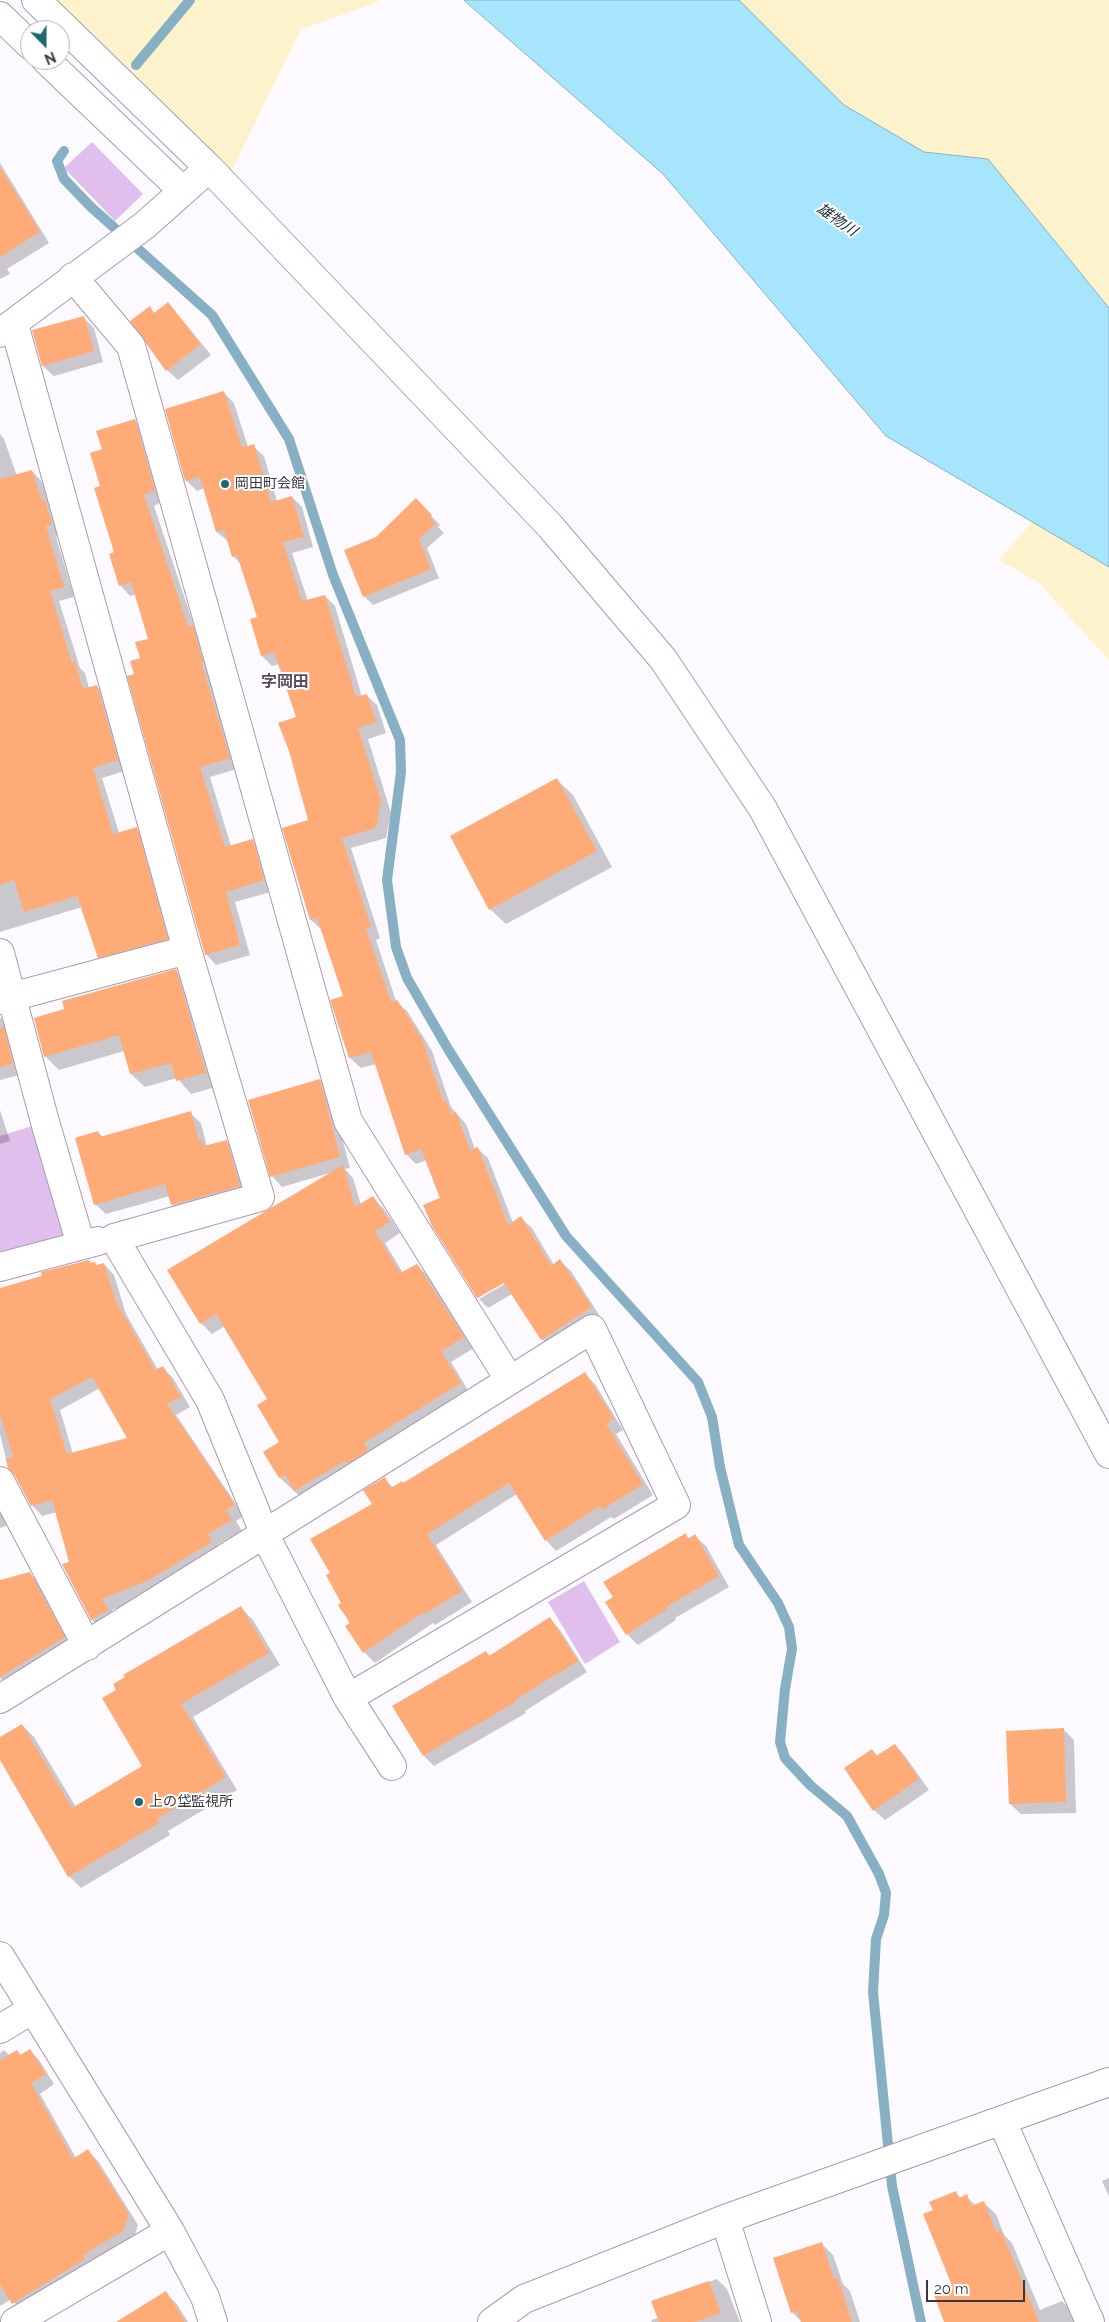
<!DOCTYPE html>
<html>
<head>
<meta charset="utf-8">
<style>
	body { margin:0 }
	#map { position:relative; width:1109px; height:2322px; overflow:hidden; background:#fdfaff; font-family:Raleway,sans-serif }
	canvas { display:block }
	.north { position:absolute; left:20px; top:20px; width:50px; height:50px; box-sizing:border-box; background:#fff; border:1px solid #b1afb2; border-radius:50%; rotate:158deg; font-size:14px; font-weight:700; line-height:20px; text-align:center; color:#3c363f }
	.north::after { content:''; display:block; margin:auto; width:18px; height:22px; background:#1c6772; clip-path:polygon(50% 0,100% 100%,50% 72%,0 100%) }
	.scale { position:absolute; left:926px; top:2280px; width:99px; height:22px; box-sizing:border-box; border:2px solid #3c363f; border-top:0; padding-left:6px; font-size:15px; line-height:18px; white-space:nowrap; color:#3c363f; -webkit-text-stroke:4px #fff; paint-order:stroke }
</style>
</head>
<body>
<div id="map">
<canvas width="1109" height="2322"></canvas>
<div class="north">N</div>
<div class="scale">20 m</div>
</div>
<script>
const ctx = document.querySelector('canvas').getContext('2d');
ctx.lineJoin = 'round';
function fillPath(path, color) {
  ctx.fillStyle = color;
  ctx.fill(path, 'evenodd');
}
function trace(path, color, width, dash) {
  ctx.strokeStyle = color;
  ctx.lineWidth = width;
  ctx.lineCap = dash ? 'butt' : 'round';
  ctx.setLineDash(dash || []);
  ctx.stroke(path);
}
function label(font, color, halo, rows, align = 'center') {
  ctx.font = font + ' Raleway,"Noto Sans JP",sans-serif';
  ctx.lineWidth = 4;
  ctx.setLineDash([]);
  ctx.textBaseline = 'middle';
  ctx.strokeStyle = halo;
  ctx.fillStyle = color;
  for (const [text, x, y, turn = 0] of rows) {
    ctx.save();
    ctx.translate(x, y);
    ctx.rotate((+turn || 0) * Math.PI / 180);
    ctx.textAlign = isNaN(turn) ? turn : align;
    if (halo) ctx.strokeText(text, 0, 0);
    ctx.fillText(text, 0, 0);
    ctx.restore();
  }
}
fillPath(new Path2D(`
	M92,142L143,194L115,221L64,168Z
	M45,1122L81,1245L0,1267V1136Z
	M584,1581L620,1642L585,1664L548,1602Z`), '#e0bfed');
fillPath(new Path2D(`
	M52,0H376L379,2L301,29L231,172Z
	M739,0H1109V308L988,159L924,152L844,105Z
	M1032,522L1109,567V660L1038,582L999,560Z`), '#fcf2cc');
const water = new Path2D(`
	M464,0H739L844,105L924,152L988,159L1109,308V567L886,436L663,174Z`);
fillPath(water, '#a7e5fd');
trace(water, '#87b0c4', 1);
fillPath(new Path2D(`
	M0,163L49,243L7,269L10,274L0,279Z
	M168,303L211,355L178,380L167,370L132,321L149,308L155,314Z
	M83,317L94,328L103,362L54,376L43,366Z
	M224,393L234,403L248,447L253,446L264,456L277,501L292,497L302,507L313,547L292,553L308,601L325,596L335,606L362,697L366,695L377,705L386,733L368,739L391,813L386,838L351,848L380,938L376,940L396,1001L407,1011L432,1051L451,1107L466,1124L475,1149L477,1148L488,1158L513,1223L521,1218L532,1228L554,1265L560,1261L571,1271L601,1318L552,1350L542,1339L512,1294L488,1308L479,1299L510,1281L508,1279L478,1298L433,1225L442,1199L427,1160L416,1164L406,1154L376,1064L361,1068L350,1058L332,1001L345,997L322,930L311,920L284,829L310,821L297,718L279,664L272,666L262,656L258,618L241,564L233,556L229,542L217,532L205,488L197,491L186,480Z
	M135,420L145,431L165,500L154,506L195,629L203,637L240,768L210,777L231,846L252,840L263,851L274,891L235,902L250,955L216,965L206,954L135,675L149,639L136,594L130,596L120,585L101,487L103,450Z
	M0,434L4,439L17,476L32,471L42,482L50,507L55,512L61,535L56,537L74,597L59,601L80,668L85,673L89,688L97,686L107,696L128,770L102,778L119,833L136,828L147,839L177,949L109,967L99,957L82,907L0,932Z
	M416,500L440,525L438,527L444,533L427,548L439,578L373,605L364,596L376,538Z
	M557,780L573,795L612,867L506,924L490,909Z
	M176,970L190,984L219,1086L191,1094L177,1078L145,1087L131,1074L124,1051L59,1070L45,1056Z
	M0,1017L10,1027L23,1074L0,1080Z
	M320,1080L330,1091L350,1168L345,1169L353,1178L361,1205L373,1198L384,1209L400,1233L385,1243L403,1273L417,1265L428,1276L474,1348L451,1362L471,1395L306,1502L280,1478L264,1452L281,1442L269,1400L225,1326L212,1334L201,1323L330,1173L282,1187L272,1176Z
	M0,1110L10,1141L0,1144Z
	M190,1113L201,1123L207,1147L227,1142L237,1152L250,1196L183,1215L172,1205L170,1196L106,1214L95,1204L98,1132L103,1137Z
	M89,1261L98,1266L104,1264L114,1275L126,1314L158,1370L163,1368L173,1378L190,1407L176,1415L244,1516L236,1521L242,1531L217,1545L221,1552L158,1591L112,1610L118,1621L103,1630L92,1620L63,1565L70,1563L57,1512L42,1516L32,1505L15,1474L8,1467L0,1434V1289ZM100,1388L128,1438L73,1454L60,1410Z
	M585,1374L595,1384L623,1430L616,1434L653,1495L614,1519L611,1517L556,1551L546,1540L517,1494L436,1545L472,1602L435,1625L433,1623L375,1663L364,1652L347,1627L352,1623L331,1573L373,1505L384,1479L394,1488L404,1484Z
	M0,1507L9,1525L0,1528Z
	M685,1535L690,1539L695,1536L706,1546L729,1587L675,1618L676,1620L638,1645L627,1634L607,1603Z
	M30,1574L41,1584L74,1648L4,1682L0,1678V1581Z
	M241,1608L253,1620L280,1665L193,1717L237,1790L168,1831L170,1835L81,1888L69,1876L0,1758V1739L22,1725L34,1737L76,1807L144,1766L118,1690Z
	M550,1619L560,1630L587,1672L525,1711L526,1713L434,1766L424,1756L486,1652L490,1656Z
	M1063,1729L1074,1740L1076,1813L1021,1814L1010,1804Z
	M895,1745L905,1756L929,1790L885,1820L874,1810L872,1750L878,1756Z
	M4,2050L10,2056L17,2051L22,2056L30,2050L39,2060L54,2084L40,2094L76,2158L88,2151L98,2161L138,2225L133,2241L23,2312L11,2299L0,2306V2053Z
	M1109,2178V2196L1102,2181Z
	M956,2193L961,2198L966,2196L976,2206L984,2203L996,2214L1004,2235L1012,2243L1040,2310L1062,2301L1074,2313L1077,2322H945L954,2288L935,2211Z
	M821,2243L833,2255L843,2284L850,2291L860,2322H802L792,2312Z
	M717,2279L727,2289L740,2322H652L651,2320L658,2318L653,2302Z
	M165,2293L176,2303L188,2322H131Z`), '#0003');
trace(new Path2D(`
	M136,65L190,0
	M64,151L57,161L64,179L91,207L212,315L289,439L333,575L400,740L401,772L387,880L396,947L407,978L448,1049L566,1236L698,1382L712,1417L720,1467L739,1545L778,1603L789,1627L792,1649L785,1689L780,1742L785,1758L810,1785L847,1816L879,1874L886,1893L884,1915L876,1939L873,1992L892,2186L921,2322`), '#87b0c4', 10);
fillPath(new Path2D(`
	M0,167L40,232L0,257Z
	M168,302L201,344L166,371L130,321L150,306L154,313Z
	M84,316L94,351L42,366L32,330Z
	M224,391L242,448L254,444L271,502L292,496L304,537L283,542L302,601L325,595L356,697L367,694L376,722L358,728L381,801L376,828L342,838L371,927L366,929L391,1002L397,1000L422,1039L443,1101L446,1100L451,1114L456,1112L470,1150L478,1147L508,1225L521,1216L551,1266L560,1259L592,1307L541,1340L504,1283L477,1298L432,1226L423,1205L440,1198L421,1149L405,1155L371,1052L349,1058L330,1000L343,996L317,918L310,920L282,828L308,820L289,751L278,723L296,717L274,652L261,656L250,619L257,617L237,555L232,557L224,530L216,532L200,477L185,481L165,409Z
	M135,419L155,490L144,495L188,626L193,625L203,662H201L230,758L200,767L225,847L253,839L264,880L226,892L240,945L205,955L127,676L134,674L130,661L140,658L135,642L148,639L131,582L119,586L109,554L114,552L94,488L100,486L90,453L102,449L96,431Z
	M32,470L42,501L45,500L52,525L46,526L64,587L50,591L72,663L75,661L83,689L97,685L118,760L93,768L113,834L137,827L168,939L98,958L77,896L24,912L14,880L0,885V479Z
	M416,498L432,515L430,517L436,523L419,539L431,569L363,597L344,550L376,537Z
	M557,778L597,851L489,910L450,836Z
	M176,969L206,1073L176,1081L171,1063L130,1074L119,1035L44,1057L34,1018L64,1009L62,1001Z
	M4,1027L13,1064L0,1067V1028Z
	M320,1079L340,1157L270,1177L248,1100Z
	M191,1111L199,1141L202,1140L204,1146L227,1140L240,1186L171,1205L165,1184L94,1205L75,1138L98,1131L100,1137Z
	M343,1165L355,1207L373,1196L390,1222L375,1231L400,1273L417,1264L464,1337L441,1351L461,1383L364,1443L368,1451L347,1464L345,1461L294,1491L285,1475L279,1478L263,1452L279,1442L257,1405L267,1399L216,1314L200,1324L167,1270Z
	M89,1260L90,1263L95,1262L96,1265L104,1263L116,1302L155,1370L163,1366L181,1397L167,1404L235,1505L226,1510L232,1520L208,1534L212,1542L147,1581L102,1599L109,1610L91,1620L62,1564L69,1562L52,1500L31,1506L14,1474L8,1468L6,1459L13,1457L0,1415V1288L42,1276L41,1272ZM92,1377L127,1438L67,1454L50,1399Z
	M585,1372L614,1419L606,1424L643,1484L602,1510L600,1506L545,1541L509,1483L427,1534L462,1591L423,1615L422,1613L363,1653L345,1626L350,1623L338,1605L341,1603L326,1575L330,1573L310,1539L372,1504L363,1490L385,1477L391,1488L402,1481L403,1483Z
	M686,1533L688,1539L695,1534L719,1576L666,1607L667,1609L626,1635L605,1602L613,1597L603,1582Z
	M30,1572L65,1637L0,1677V1580Z
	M241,1606L269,1653L181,1704L226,1777L157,1819L159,1823L68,1877L0,1760V1737L22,1724L72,1808L142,1766L102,1698L116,1690L113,1684L125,1677L123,1675Z
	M550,1617L578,1661L515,1700L516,1702L423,1756L392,1706L486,1651L489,1656Z
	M1064,1728L1066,1802L1009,1804L1006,1731Z
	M895,1744L919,1779L873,1811L844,1768L872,1749L876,1756Z
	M30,2049L46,2074L31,2083L73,2159L88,2149L129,2214L123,2231L83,2255L85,2259L12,2304L0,2284V2060L17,2050L20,2055Z
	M956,2191L959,2198L967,2194L971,2206L984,2201L996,2232L1001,2230L1039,2322H944L934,2295L953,2288L923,2214L933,2210L929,2202Z
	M822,2242L834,2279L838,2278L852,2322H801L797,2311L791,2313L773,2258Z
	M709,2281L721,2313L695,2322H659L651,2301Z
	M166,2291L185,2322H116Z`), '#feab78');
const minor = new Path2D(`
	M36,0L209,168L550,526L663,659L763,809L1109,1454
	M0,16L30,45
	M46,60L183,191
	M73,277L131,346L348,1121L509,1379
	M14,324L187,950L260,1197L114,1238L210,1400L265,1535L348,1698L392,1766
	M0,333L145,225L209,168
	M0,953L45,1122L81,1245
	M0,1000L187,950
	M0,1267L98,1241
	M0,1481L87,1646
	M0,1699L592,1329L676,1505L348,1698
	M0,1956L170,2231L205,2297L213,2322
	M0,2029L33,2009
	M1002,2121L1090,2322
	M725,2219L757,2322
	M15,2322L170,2231
	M492,2322L524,2299L725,2219L1109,2082`);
trace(minor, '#aa9bb0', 30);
trace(minor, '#fff', 28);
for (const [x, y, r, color] of [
	[225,484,5,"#1c6772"],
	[139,1802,5,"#1c6772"]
]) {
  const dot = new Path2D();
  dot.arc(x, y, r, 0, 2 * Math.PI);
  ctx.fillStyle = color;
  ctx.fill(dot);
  trace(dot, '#fff', 2);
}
label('14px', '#3c363f', '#fff', [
	["岡田町会館",235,484],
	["上の垈監視所",149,1802]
], 'left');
label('italic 15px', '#1b2f37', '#fff', [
	["雄物川",837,220,35]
]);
label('bold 16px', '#5a4d5f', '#fff', [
	["字岡田",285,682]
]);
</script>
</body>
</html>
